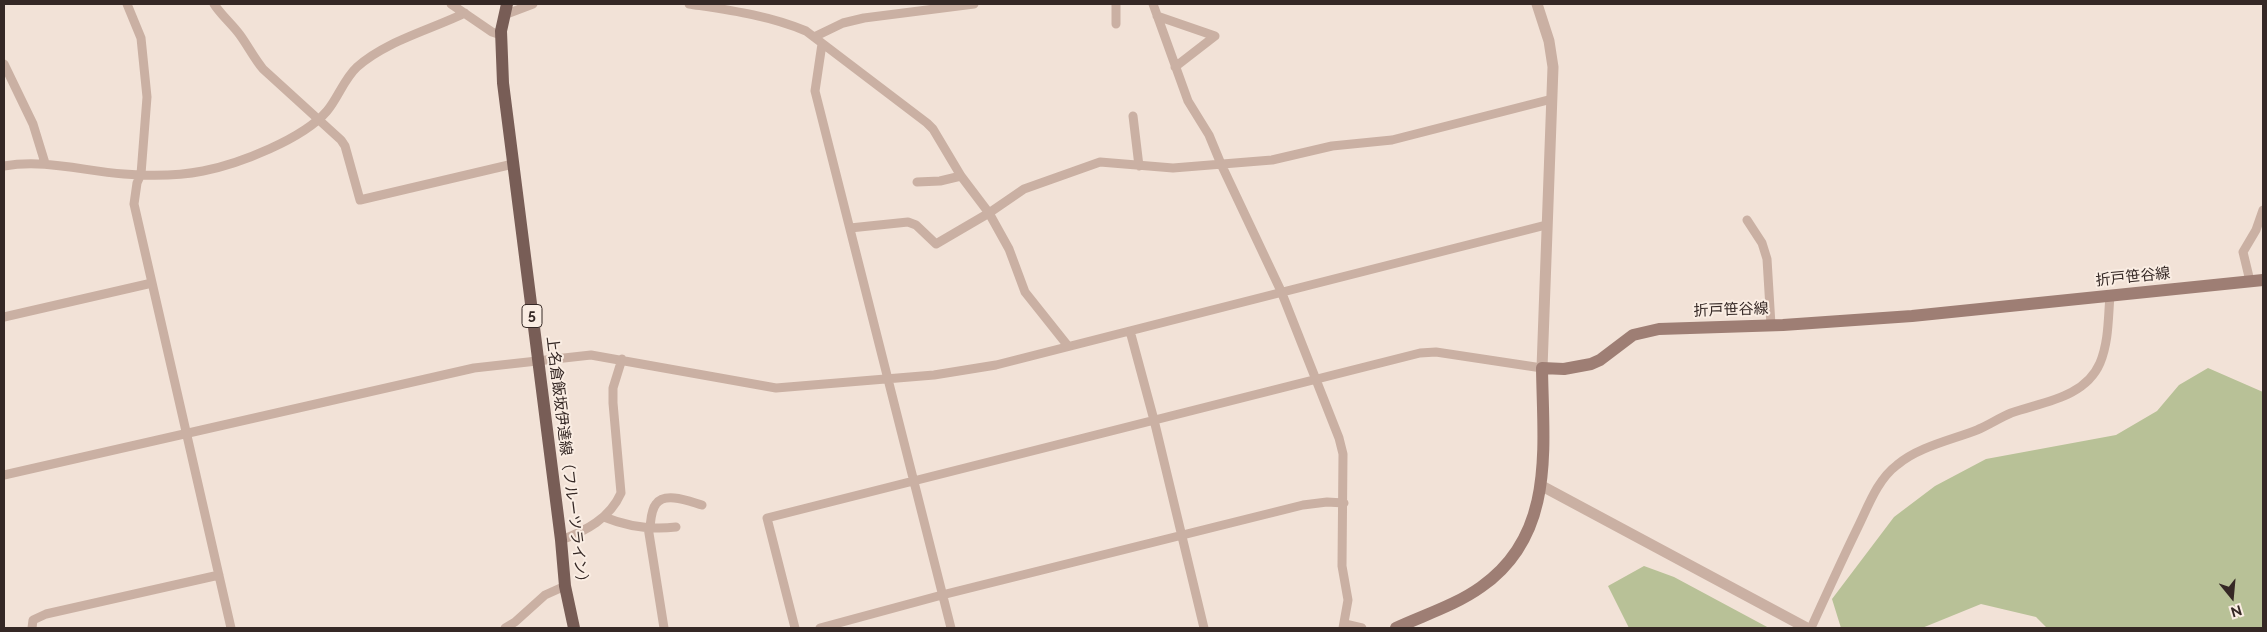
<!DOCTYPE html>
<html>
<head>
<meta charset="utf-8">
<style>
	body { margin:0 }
	#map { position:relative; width:2267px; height:632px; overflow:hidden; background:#f2e2d7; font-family:Raleway,sans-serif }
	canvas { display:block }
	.frame { position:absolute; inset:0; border:5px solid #352825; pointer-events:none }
	.north { position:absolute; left:2207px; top:572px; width:50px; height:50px; -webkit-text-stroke:4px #faede3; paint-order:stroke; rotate:163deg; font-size:14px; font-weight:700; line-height:20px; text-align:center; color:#352825 }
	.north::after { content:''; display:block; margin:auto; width:18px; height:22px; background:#352825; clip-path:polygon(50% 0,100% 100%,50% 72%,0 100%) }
</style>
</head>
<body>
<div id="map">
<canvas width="2267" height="632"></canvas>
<div class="frame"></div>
<div class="north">N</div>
</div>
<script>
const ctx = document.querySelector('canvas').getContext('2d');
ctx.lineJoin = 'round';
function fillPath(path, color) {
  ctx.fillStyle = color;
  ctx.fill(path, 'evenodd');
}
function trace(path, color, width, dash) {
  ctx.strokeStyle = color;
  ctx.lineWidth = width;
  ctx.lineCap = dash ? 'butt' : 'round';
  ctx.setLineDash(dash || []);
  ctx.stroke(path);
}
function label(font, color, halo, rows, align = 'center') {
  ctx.font = font + ' Raleway,"Noto Sans JP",sans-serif';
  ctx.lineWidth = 4;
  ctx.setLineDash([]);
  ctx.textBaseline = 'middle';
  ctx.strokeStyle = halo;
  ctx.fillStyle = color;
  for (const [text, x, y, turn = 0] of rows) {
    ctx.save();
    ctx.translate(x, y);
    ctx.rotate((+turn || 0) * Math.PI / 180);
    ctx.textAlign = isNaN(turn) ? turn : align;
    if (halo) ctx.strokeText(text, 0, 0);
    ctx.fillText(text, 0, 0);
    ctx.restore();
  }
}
fillPath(new Path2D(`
	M2208,368L2263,392V628H2047L2036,617L1981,604L1922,628H1841L1832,599L1894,517L1935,486L1986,459L2116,435L2157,411L2179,385Z
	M1644,566L1674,577L1769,628H1629L1608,586Z`), '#b8c197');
trace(new Path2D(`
	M127,4L141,38L147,97L141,174L137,183L134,204L231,628
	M214,4C221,15 232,24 240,35C248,46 254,58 263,69L341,140L345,146L360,200L513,164
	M451,4L492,32L501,35
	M689,4C728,10 768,15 806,31L927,123L933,129L961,176L989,213L1009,249L1025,292L1068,346
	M1153,4L1188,101L1209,135L1221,164L1281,291L1339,438L1343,454L1342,566L1348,600L1343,628
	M504,15L533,4
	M1157,16L1215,36L1175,67
	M1116,24V4
	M814,37L843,23L864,18L974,4
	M822,44L815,91L951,628
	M4,64L33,124L45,163
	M1133,116L1139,166
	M4,166C45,159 83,171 124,174C149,176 178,176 203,171C239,164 303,139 327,111C338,98 344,79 357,67C386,41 430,30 465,13
	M917,182L940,181L961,176
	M1747,220L1762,243L1767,259L1771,325
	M850,228L908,222L916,225L936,244L989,213L1024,189L1100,162L1173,168L1272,160L1332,146L1392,140L1552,99
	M2250,281L2243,252L2256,230L2263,210
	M4,317L152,283
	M1130,331L1154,420L1204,628
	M4,475L474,368L591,355L776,388L934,375L996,365L1546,225
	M604,517C626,526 651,530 676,527
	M648,527L664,628
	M650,527C651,520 651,510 656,504C665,491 691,502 702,505
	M561,540C586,531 610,518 621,493L613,403V388L622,359
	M1345,624L1362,628
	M32,628L33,620L46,614L219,575
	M505,628L515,622L545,595L565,586
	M795,628L767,518L1420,353L1436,352L1542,368
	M820,628L942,595L1303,505L1327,502L1344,503
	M1811,628C1826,595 1841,562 1857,529C1868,507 1877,480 1897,465C1918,447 1951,440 1977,430C1989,425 1999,418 2011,413C2042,402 2085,398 2100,363C2109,341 2108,318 2110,296`), '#cab0a3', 9);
trace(new Path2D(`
	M1537,4L1549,41L1553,67L1542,368
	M1542,486L1807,628`), '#cab0a3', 11);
trace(new Path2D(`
	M1396,628C1424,615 1456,605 1481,587C1556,535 1543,447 1542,368L1564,369L1591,364L1600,360L1633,335L1659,329L1783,325L1912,316L2263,280`), '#9e7e74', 12);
trace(new Path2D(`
	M507,4L501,31L503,83L561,540L565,586L574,628`), '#785d56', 12);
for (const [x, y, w] of [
	[532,316,20]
]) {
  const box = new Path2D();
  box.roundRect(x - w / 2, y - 11.5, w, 23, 4);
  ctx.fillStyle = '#faede3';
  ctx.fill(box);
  trace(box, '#352825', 1);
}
label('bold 14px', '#352825', null, [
	["5",532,316]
]);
label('15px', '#352825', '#faede3', [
	["折戸笹谷線",2133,277,-6],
	["折戸笹谷線",1731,310,-2],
	["上名倉飯坂伊達線（フルーツライン）",567,463,83]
]);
</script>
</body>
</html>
